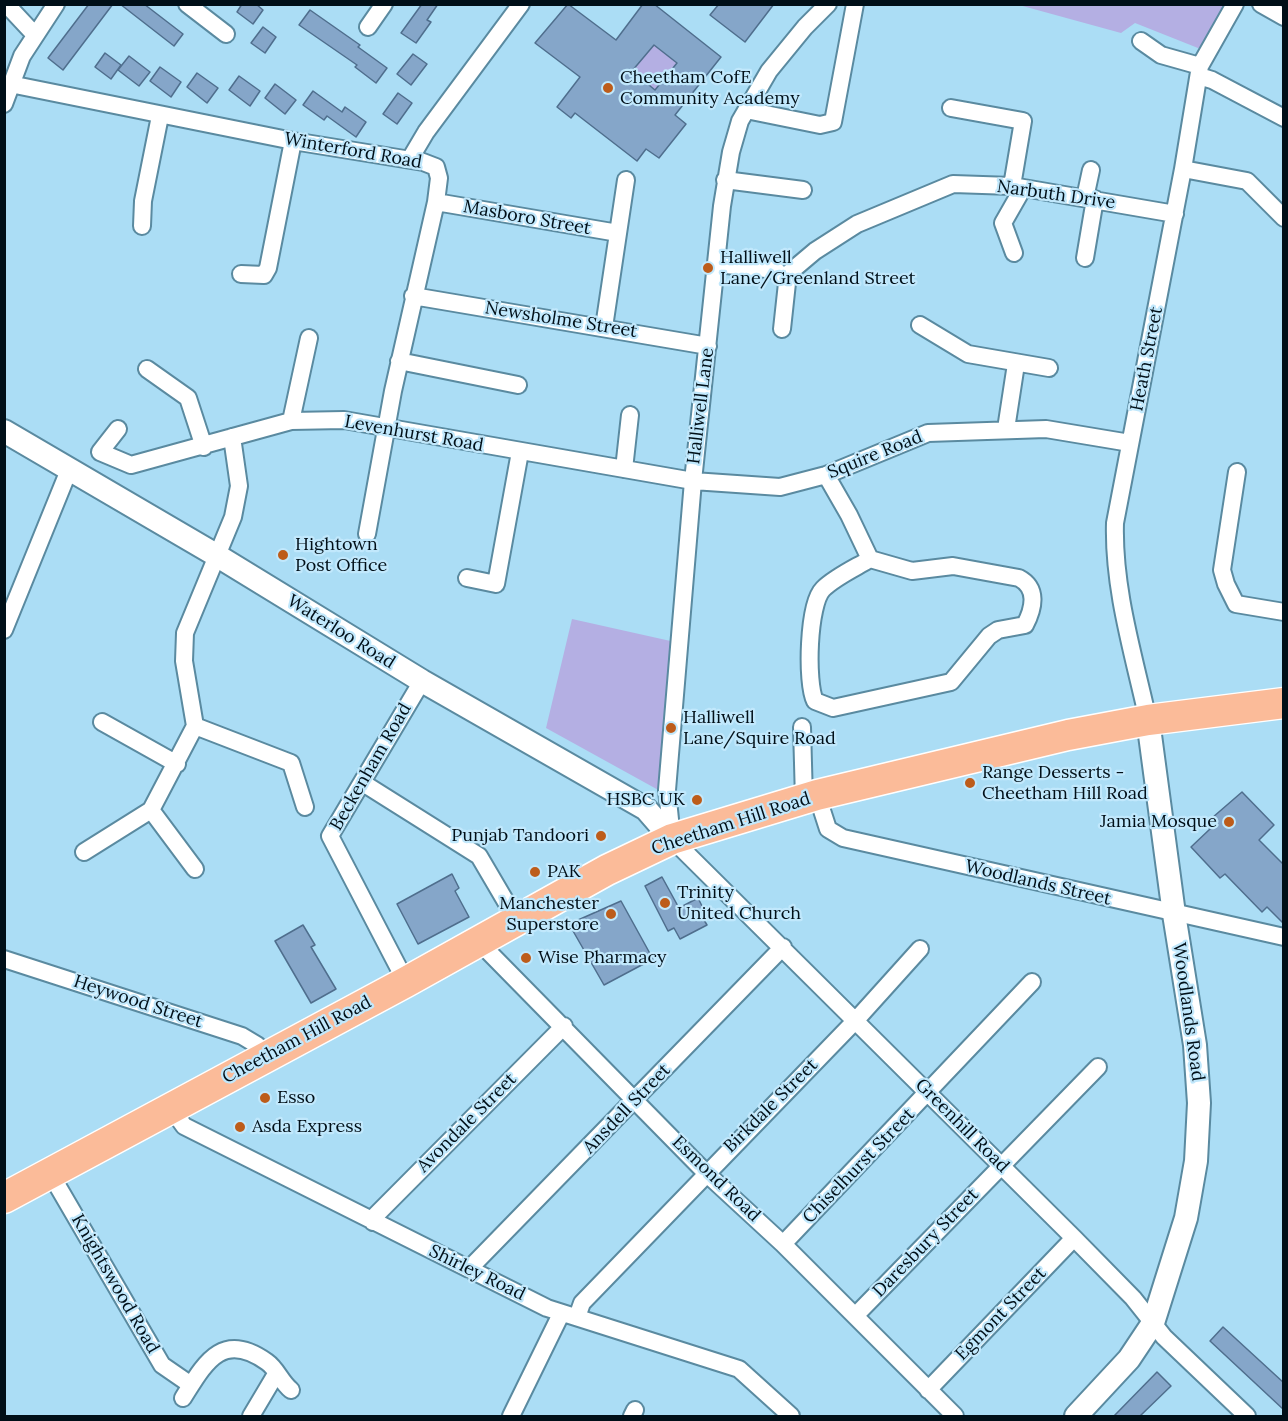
<!DOCTYPE html>
<html>
<head>
<meta charset="utf-8">
<style>
	body { margin:0 }
	#map { position:relative; width:1288px; height:1421px; overflow:hidden; background:#abddf5; font-family:Lora,serif }
	canvas { display:block }
	.frame { position:absolute; inset:0; border:6px solid #000f18; pointer-events:none }
</style>
</head>
<body>
<div id="map">
<canvas width="1288" height="1421"></canvas>
<div class="frame"></div>
</div>
<script>
const ctx = document.querySelector('canvas').getContext('2d');
ctx.lineJoin = 'round';
function fillPath(path, color) {
  ctx.fillStyle = color;
  ctx.fill(path, 'evenodd');
}
function trace(path, color, width, dash) {
  ctx.strokeStyle = color;
  ctx.lineWidth = width;
  ctx.lineCap = dash ? 'butt' : 'round';
  ctx.setLineDash(dash || []);
  ctx.stroke(path);
}
function label(font, color, halo, rows, align = 'center') {
  ctx.font = font + ' Lora,serif';
  ctx.lineWidth = 4.5;
  ctx.setLineDash([]);
  ctx.textBaseline = 'middle';
  ctx.strokeStyle = halo;
  ctx.fillStyle = color;
  for (const [text, x, y, turn = 0] of rows) {
    ctx.save();
    ctx.translate(x, y);
    ctx.rotate((+turn || 0) * Math.PI / 180);
    ctx.textAlign = isNaN(turn) ? turn : align;
    if (halo) ctx.strokeText(text, 0, 0);
    ctx.fillText(text, 0, 0);
    ctx.restore();
  }
}
fillPath(new Path2D(`
	M1019,5H1226L1203,50L1135,23L1121,33Z
	M654,45L677,63L655,90L632,71Z
	M572,619L675,642L662,792L546,728Z`), '#b4afe3');
const building = new Path2D(`
	M89,4H113L63,70L48,58Z
	M120,4H144L183,34L174,46Z
	M242,4H256L263,10L253,24L237,12Z
	M422,4H438L427,20L431,22L416,43L401,33Z
	M568,4L616,40L643,4H654L721,57L675,115L686,124L659,158L646,149L637,161L575,113L571,118L557,107L580,77L535,43ZM654,45L677,63L655,90L632,71Z
	M719,4H774L745,42L710,15Z
	M310,10L360,45L358,47L387,68L376,83L355,67L357,65L299,25Z
	M263,27L276,37L265,53L251,43Z
	M105,53L121,65L111,79L95,67Z
	M413,54L427,64L411,85L397,74Z
	M129,56L150,72L139,86L118,70Z
	M160,67L181,82L171,97L150,81Z
	M197,73L218,88L207,103L187,87Z
	M239,76L260,91L250,106L229,90Z
	M275,84L296,100L285,114L265,98Z
	M313,91L342,112L345,107L366,122L356,137L327,116L324,120L303,105Z
	M398,93L412,103L397,124L383,114Z
	M1242,792L1274,825L1259,840L1284,865V924L1267,907L1262,912L1225,874L1220,878L1191,847L1210,829L1205,824Z
	M452,874L459,888L455,891L469,917L418,944L397,904Z
	M662,877L679,908L698,898L705,912L701,915L707,925L680,939L674,928L668,931L645,886Z
	M621,901L653,959L604,985L569,924Z
	M303,925L315,945L311,947L336,989L311,1003L275,941Z
	M1223,1327L1284,1383V1410L1210,1341Z
	M1157,1372L1171,1386L1140,1416H1114Z`);
fillPath(building, '#85a6c9');
trace(building, '#4f6e8d', 1.5);
const street = new Path2D(`
	M6,4L35,35
	M187,4L226,34
	M828,4L805,27L769,71L740,121L731,152L722,206L693,481L667,790L672,839L1074,1238L1133,1298L1164,1337L1247,1416
	M1261,4L1284,17
	M368,27L384,4
	M1141,41L1161,55L1200,66
	M1199,76L1212,80L1284,118
	M10,84L293,141L423,162L436,167L439,178L436,202L393,391L367,534
	M4,104L22,56L56,4
	M951,108L1023,121L1012,186
	M746,110L820,125L833,122L855,4
	M410,159L426,132L521,4
	M1183,169L1247,181L1284,218
	M725,180L803,190
	M1085,198L1091,170
	M436,202L618,233
	M142,226L143,201L160,116
	M1014,253L1003,223L1023,188
	M1085,258L1095,199
	M716,264L776,270L787,283L782,329
	M241,274L264,275L268,268L293,141
	M783,278L815,251L857,224L953,184L1012,186L1175,214
	M413,296L708,346
	M920,325L968,354L1049,368
	M604,327L626,180
	M399,361L518,385
	M147,369L188,398L204,447
	M291,421L309,338
	M118,429L100,452L131,465L291,421L344,420L693,481L780,487L826,475L928,433L1046,429L1130,443
	M1006,429L1016,364
	M624,469L630,415
	M1237,472L1222,570L1226,584L1236,604L1284,612
	M826,475L849,515L870,559L912,571L953,566L1019,578C1038,588 1034,608 1025,625L998,630L989,636L951,682L833,708L815,701C806,683 808,604 823,589C835,577 855,568 870,559
	M467,578L496,584L520,452
	M4,630L69,470
	M1148,720C1134,656 1113,589 1115,523L1183,169L1200,66L1235,4
	M102,722L177,764
	M195,726L291,763L305,807
	M802,727L804,800
	M363,783L479,856L516,919
	M817,795L828,829L843,838L1284,937
	M151,810L195,869
	M84,852L151,810L195,726L184,661L185,633L233,517L239,486L232,437
	M478,941L706,1173L783,1244L955,1416
	M4,959L242,1036L257,1045L266,1055
	M406,982L330,836L422,681
	M171,1108L184,1126L547,1308L739,1369L791,1416
	M50,1173L162,1365L191,1385
	M373,1222L376,1215L564,1026
	M783,1244L1032,982
	M469,1269L783,947
	M855,1316L1098,1067
	M577,1317L582,1303L856,1020L920,949
	M928,1390L1074,1238
	M183,1398C205,1363 222,1330 267,1362C277,1369 281,1382 291,1390
	M251,1416L276,1374
	M511,1416L561,1314
	M632,1416L635,1410`);
const secondary = new Path2D(`
	M4,431L216,555L422,681L646,809L672,839
	M1076,1416L1129,1359L1153,1323L1186,1218L1196,1161L1199,1103L1195,1045L1174,914L1148,720`);
const highway = new Path2D(`
	M4,1198L406,982L607,870L672,839L817,795L1068,735L1148,720L1284,703`);
trace(street, '#5a8aa0', 20);
trace(secondary, '#5a8aa0', 26);
trace(highway, '#fff', 33);
trace(street, '#fff', 16);
trace(secondary, '#fff', 22);
trace(highway, '#fbbb99', 30);
for (const [x, y, r, color] of [
	[608,88,6,"#bd5c1a"],
	[708,268,6,"#bd5c1a"],
	[283,555,6,"#bd5c1a"],
	[671,728,6,"#bd5c1a"],
	[970,783,6,"#bd5c1a"],
	[697,800,6,"#bd5c1a"],
	[1229,822,6,"#bd5c1a"],
	[601,836,6,"#bd5c1a"],
	[535,872,6,"#bd5c1a"],
	[665,903,6,"#bd5c1a"],
	[611,914,6,"#bd5c1a"],
	[526,958,6,"#bd5c1a"],
	[265,1098,6,"#bd5c1a"],
	[240,1127,6,"#bd5c1a"]
]) {
  const dot = new Path2D();
  dot.arc(x, y, r, 0, 2 * Math.PI);
  ctx.fillStyle = color;
  ctx.fill(dot);
  trace(dot, '#c1e8fc', 2);
}
label('18px', '#000f18', '#c1e8fc', [
	["Cheetham CofE",620,78],
	["Community Academy",620,99],
	["Halliwell",720,258],
	["Lane/Greenland Street",720,279],
	["Hightown",295,545],
	["Post Office",295,566],
	["Halliwell",683,718],
	["Lane/Squire Road",683,739],
	["Range Desserts -",982,773],
	["Cheetham Hill Road",982,794],
	["HSBC UK",685,800,"right"],
	["Jamia Mosque",1217,822,"right"],
	["Punjab Tandoori",589,836,"right"],
	["PAK",547,872],
	["Trinity",677,893],
	["United Church",677,914],
	["Manchester",599,904,"right"],
	["Superstore",599,925,"right"],
	["Wise Pharmacy",538,958],
	["Esso",277,1098],
	["Asda Express",252,1127]
], 'left');
label('18px', '#000f18', '#c1e8fc', [
	["Winterford Road",353,151,10],
	["Narbuth Drive",1056,195,8],
	["Masboro Street",527,218,10],
	["Newsholme Street",561,320,9],
	["Heath Street",1147,359,-79],
	["Halliwell Lane",701,406,-83],
	["Levenhurst Road",414,434,10],
	["Squire Road",875,455,-22],
	["Waterloo Road",341,632,32],
	["Beckenham Road",371,767,-60],
	["Cheetham Hill Road",731,824,-18],
	["Woodlands Street",1038,883,13],
	["Heywood Street",138,1002,18],
	["Woodlands Road",1188,1012,82],
	["Cheetham Hill Road",297,1040,-28],
	["Birkdale Street",771,1106,-45],
	["Ansdell Street",627,1109,-46],
	["Avondale Street",467,1123,-45],
	["Greenhill Road",962,1126,45],
	["Chiselhurst Street",859,1166,-46],
	["Esmond Road",716,1179,44],
	["Daresbury Street",926,1243,-46],
	["Shirley Road",477,1273,26],
	["Knightswood Road",115,1284,60],
	["Egmont Street",1001,1314,-46]
]);
</script>
</body>
</html>
